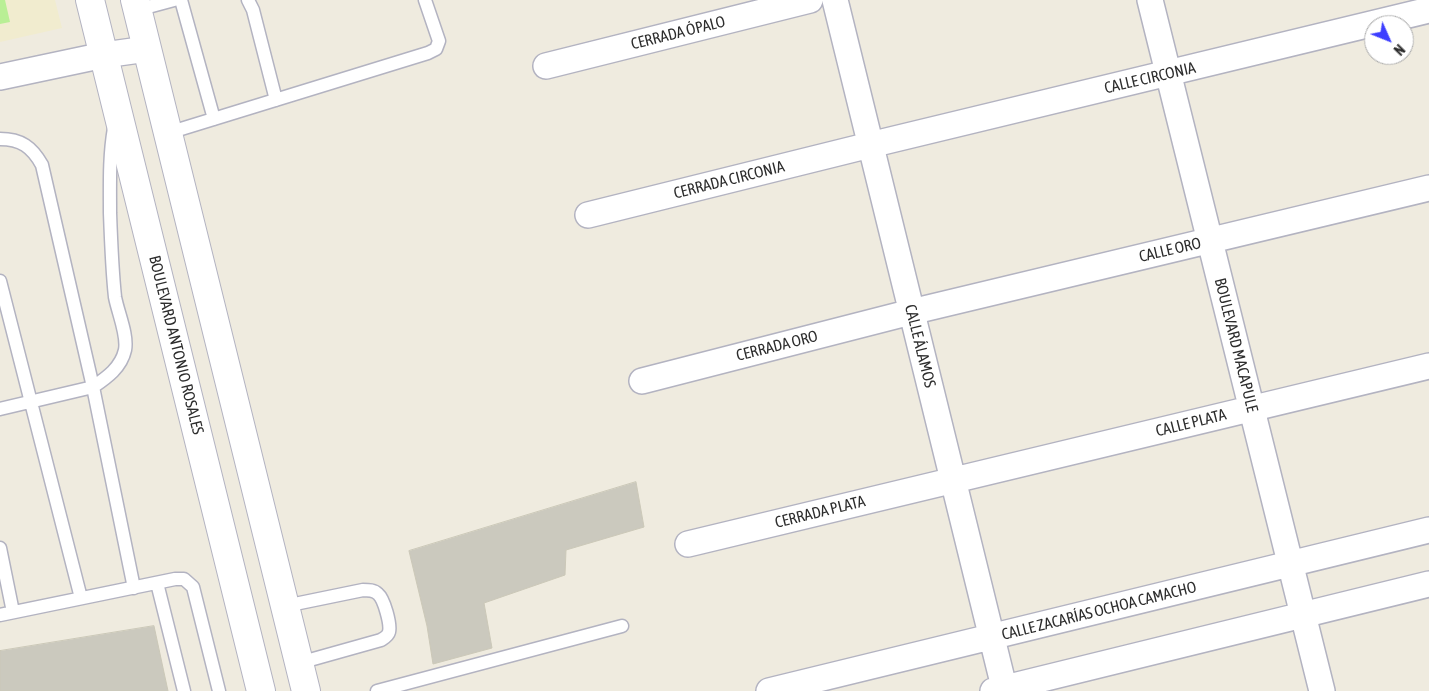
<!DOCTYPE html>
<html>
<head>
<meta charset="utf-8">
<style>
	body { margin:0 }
	#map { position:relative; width:1429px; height:691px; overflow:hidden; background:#efebdf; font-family:"Asap Condensed",sans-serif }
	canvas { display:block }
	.north { position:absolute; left:1364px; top:15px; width:50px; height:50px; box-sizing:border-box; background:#fff; border:1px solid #ababab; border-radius:50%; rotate:134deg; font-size:14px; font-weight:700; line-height:20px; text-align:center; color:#2d2d2d }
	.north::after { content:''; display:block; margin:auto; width:18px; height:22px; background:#3d3eff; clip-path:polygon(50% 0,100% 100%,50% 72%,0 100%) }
</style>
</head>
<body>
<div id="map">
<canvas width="1429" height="691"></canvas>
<div class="north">N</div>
</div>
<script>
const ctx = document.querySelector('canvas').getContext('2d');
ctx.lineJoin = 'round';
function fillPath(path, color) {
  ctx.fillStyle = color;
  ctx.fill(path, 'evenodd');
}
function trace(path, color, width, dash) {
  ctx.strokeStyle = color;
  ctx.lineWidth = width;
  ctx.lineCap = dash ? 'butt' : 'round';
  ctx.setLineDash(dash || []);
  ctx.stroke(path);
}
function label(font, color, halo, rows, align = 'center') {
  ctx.font = font + ' "Asap Condensed",sans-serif';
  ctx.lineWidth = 4.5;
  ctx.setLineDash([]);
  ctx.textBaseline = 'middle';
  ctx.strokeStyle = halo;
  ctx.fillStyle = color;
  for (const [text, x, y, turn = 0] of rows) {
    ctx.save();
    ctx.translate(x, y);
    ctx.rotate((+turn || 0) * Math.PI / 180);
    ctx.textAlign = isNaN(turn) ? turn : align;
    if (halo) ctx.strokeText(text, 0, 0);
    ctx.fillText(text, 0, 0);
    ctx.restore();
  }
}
fillPath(new Path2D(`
	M0,0H55L62,28L0,42Z`), '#f1eccf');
fillPath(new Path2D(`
	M0,0H5L10,22L0,24Z`), '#b9ef95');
const building = new Path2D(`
	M636,482L644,527L566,550L565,575L484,603L492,648L433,664L427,626L409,551Z
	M154,626L168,691H0V651Z`);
fillPath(building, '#cbc9be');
trace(building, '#cbc8b8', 1);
const lane = new Path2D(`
	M181,0L214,119
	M248,0L253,10L276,100
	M137,10L174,0
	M168,133L428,53L436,49L439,41L425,0
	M0,139C21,139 32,147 42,165L93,387C106,378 121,368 125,350C128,335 118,313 115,297C112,269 111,241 110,213C110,184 109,157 114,128
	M0,281L81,598
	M0,409L93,387L134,588
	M0,548L13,612
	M157,583L184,691
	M285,606L363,590C369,590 374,590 378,594C384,599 391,624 389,632C388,636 384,638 381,640L299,663
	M0,615L175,579H184L193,587L219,691
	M377,691L622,626`);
const street = new Path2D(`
	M835,0L1005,691
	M1150,0L1322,691
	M546,66L810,0
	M0,77L104,55L147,49
	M588,215L870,145L1429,10
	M642,381L911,312L1429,188
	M688,544L1429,366
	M769,691L1429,530
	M993,691L1429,584`);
const secondary = new Path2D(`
	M90,0L261,691
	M135,0L306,691`);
trace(lane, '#b3b3c1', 15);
trace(street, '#b3b3c1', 28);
trace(secondary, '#b3b3c1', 30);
trace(lane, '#fff', 12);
trace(street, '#fff', 25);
trace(secondary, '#fff', 28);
label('16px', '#2d2d2d', '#fff', [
	["CERRADA ÓPALO",678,33,-14],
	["CALLE CIRCONIA",1150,78,-13],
	["CERRADA CIRCONIA",729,180,-14],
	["CALLE ORO",1170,250,-13],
	["BOULEVARD ANTONIO ROSALES",176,345,76],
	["BOULEVARD MACAPULE",1236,345,76],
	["CERRADA ORO",777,346,-14],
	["CALLE ÁLAMOS",920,346,76],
	["CALLE PLATA",1191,423,-14],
	["CERRADA PLATA",820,512,-14],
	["CALLE ZACARÍAS OCHOA CAMACHO",1099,611,-14]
]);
</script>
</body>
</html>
